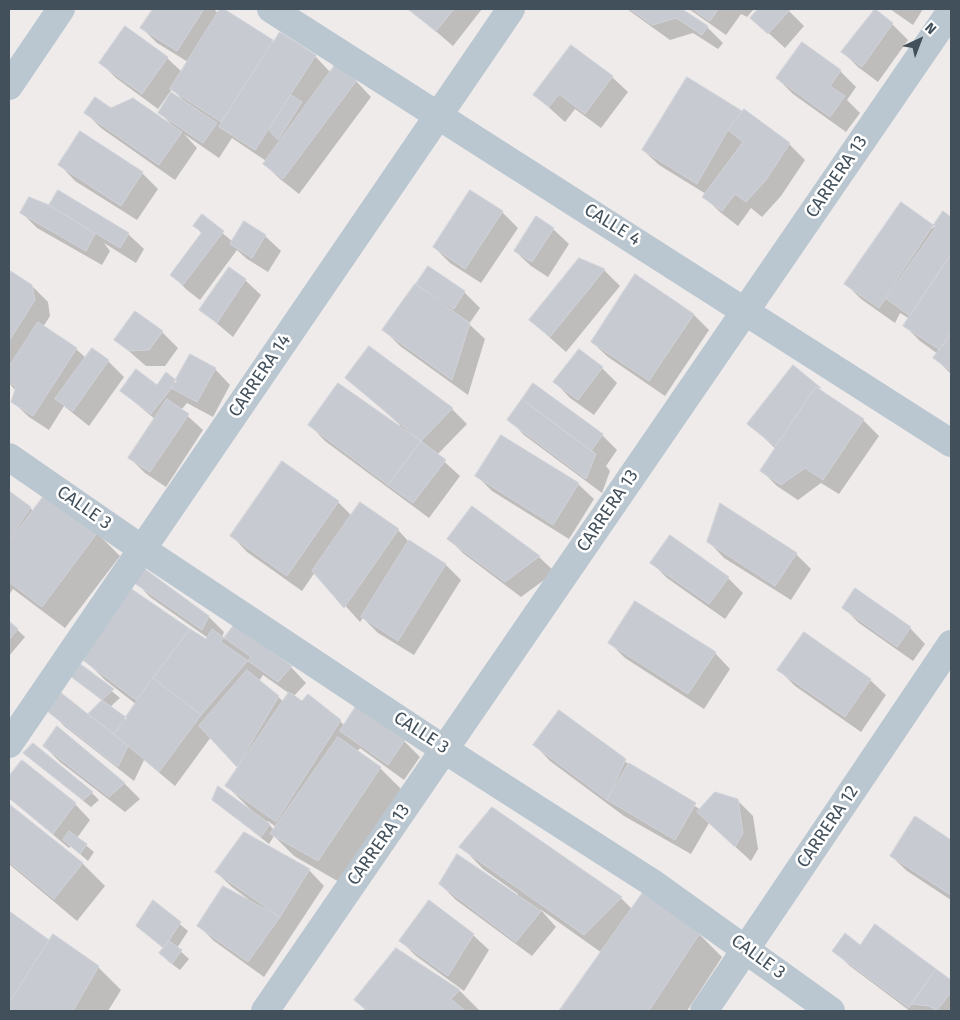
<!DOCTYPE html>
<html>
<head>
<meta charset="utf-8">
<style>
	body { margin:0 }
	#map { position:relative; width:960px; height:1020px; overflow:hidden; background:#efebeb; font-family:"Fira Sans",sans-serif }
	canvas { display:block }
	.frame { position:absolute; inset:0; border:10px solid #42505b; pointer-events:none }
	.north { position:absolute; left:895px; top:15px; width:50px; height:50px; -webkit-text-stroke:4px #fff; paint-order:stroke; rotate:43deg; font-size:14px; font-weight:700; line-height:20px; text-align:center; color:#42505b }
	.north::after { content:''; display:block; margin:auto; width:18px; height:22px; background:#42505b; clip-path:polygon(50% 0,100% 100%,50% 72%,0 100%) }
</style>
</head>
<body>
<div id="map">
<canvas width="960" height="1020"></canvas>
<div class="frame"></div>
<div class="north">N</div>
</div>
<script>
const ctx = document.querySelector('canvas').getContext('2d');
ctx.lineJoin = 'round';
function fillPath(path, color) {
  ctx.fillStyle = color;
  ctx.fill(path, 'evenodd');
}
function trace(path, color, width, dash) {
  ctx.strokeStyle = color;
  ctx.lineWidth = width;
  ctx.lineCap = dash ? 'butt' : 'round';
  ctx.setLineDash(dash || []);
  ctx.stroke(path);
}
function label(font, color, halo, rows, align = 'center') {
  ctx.font = font + ' "Fira Sans",sans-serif';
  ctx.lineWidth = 5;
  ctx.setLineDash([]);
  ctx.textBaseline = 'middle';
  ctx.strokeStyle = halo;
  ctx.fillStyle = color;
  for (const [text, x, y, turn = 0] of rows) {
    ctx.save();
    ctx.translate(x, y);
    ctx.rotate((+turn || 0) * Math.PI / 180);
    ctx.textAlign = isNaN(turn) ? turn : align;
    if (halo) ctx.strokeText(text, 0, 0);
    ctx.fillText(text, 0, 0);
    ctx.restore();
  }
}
fillPath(new Path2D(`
	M154,9H214L219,14L222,9L274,43L280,34L315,56L331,73L356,81L371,97L299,194L280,179L264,164L266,161L232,138L219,158L184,134L197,148L175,180L101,128L85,112L111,110L172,125L159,112L183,100L172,89L158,109L116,78L101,63L126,28L167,58L182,72L188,62L157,43L142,28Z
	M410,9H482L453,46Z
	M627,9H680L707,27L723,43L718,49L693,33L670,40Z
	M689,9H754L747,17L741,14L726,35Z
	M760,9H787L804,26L785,48L752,18Z
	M890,9H923L913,25Z
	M892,24L908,40L878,82L858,67L843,52Z
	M802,44L840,71L856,87L847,100L860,113L846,132L793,94L777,78Z
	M612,77L628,92L601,128L575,109L565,122L535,95Z
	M687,79L789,144L805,160L781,196L762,217L751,208L738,226L720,212L704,197L706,194L659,165L643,150Z
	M60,165L142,173L158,189L137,220L75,181Z
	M58,192L128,234L144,249L136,263L104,243L110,251L102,265L37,228L22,213L50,207Z
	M471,192L502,212L518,228L481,283L450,263L434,247Z
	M944,213L951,218V374L935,358L938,354L920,341L905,326L910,319L900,313L895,323L861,299L846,284L934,227Z
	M202,216L233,242L265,236L281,251L268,272L247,259L237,250L200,300L187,290L172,275L202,234L195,226Z
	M553,229L569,244L548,277L531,266L515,251Z
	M579,259L604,270L620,286L566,352L530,320Z
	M428,268L464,292L480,308L469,324L485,339L468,395L400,346L384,330Z
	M9,271L32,286L48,302L50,316L43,327L76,349L86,358L108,361L124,377L89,426L64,406L49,430L29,417L13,402L16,391L9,383Z
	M245,280L261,295L233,337L201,310Z
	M136,313L162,332L178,348L165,366H146L116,340Z
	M693,314L709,330L665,396L608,357L592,342Z
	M793,367L828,396L863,420L879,436L839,494L821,483L798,500L777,486L762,471L776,449L749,424Z
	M602,368L617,383L594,415L570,398L555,382Z
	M215,369L230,385L213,417L187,403L181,410L203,430L166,487L145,473L130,458L155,419L121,391L177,382Z
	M347,378L452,409L467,424L437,455L460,476L429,518L325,441L310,425L399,427L400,425Z
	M509,419L602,435L617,450L606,466L610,471L602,493L524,435Z
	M283,463L338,502L352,516L360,504L398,530L410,543L446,565L461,580L414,655L378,633L363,618L360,622L315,572L302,591L247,552L232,536Z
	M477,476L578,484L594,499L569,539L492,491Z
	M9,493L34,511L97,533L120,556L65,628L13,589L9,595Z
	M472,507L539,557L555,572L521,597L464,554L449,539Z
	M709,542L796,554L811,569L791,600L724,558Z
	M652,563L728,578L743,593L725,619L667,578Z
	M142,568L209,617L224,632L222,637L225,639L235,627L291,667L306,683L293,697L340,721L345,726L404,741L420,757L404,780L360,748L357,752L380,768L403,791L341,883L294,856L274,836L269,844L213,800L250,809L227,786L239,767L211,737L175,786L144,760L134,781L64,726L49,710L97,721L103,701L72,676L80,665L120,698L110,707L126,720L137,705L105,680L82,657L130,590L206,641L208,638L150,597L135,581ZM263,675L290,694L284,702L259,681ZM268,821L276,827L274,830L267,822Z
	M844,608L910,628L925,644L913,661L859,623Z
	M9,622L25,637L9,656Z
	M609,642L715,653L730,669L704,709L625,658Z
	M779,670L870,680L886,695L861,732L795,686Z
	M559,712L630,765L701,810L737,800L753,816L758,849L751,861L709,823L691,854L624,816L550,761L535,745Z
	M57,727L125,784L140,799L125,812L60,762L44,746Z
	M32,760L92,793L99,800L91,807Z
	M22,762L75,804L90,820L77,838L94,852L88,861L71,846L69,848L9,798V778Z
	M9,806L83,864L105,886L77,921L9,864Z
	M492,808L621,898L632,909L646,890L699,934L722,957L687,1011H561L602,953L540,909L556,927L532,956L456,900L440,884L517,896L518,894L483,869L461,846Z
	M915,818L951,841V900L907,871L891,856Z
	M309,870L324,886L264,977L214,941L199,926L248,899L232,887L216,872Z
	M153,902L188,931L177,948L189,959L180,970L168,961L164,949L137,926Z
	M9,913L50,942L98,967L121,990L108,1011H9Z
	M875,926L951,981V1011H910L850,966L834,951L860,947Z
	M473,935L489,950L464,991L416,956L401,941Z
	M397,950L460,991L480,1011H366L356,1000Z`), '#0003');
const building = new Path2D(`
	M153,9H204L177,51L140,28Z
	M220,9H224L273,40L221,122L170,89Z
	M408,9H454L436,31Z
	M630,9H682L708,26L702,35L676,18L653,25Z
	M693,9H718L710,21Z
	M758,9H789L790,10L768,34L750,18Z
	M875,9L893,23L862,67L841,52Z
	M125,26L168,57L142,94L99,63Z
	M280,32L316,55L255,150L219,127Z
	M802,42L841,70L830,86L845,96L830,117L776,78Z
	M571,45L613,76L585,114L559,94L549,107L533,95Z
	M335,65L357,80L283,179L263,164Z
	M687,77L742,111L728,130L697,184L642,150Z
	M171,92L217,123L203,143L158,113Z
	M291,95L302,102L278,140L269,130Z
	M95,97L111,108L133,98L182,132L159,165L84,113Z
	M744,109L790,143L766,180L746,202L735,194L722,211L702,197L743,142L728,130Z
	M80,131L143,172L121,206L58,165Z
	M58,190L129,233L120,248L49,205Z
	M470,190L503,211L465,269L433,247Z
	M29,197L49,205L95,234L86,251L20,213Z
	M901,202L936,227L879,308L844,284Z
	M943,211L951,217V255L910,316L885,298Z
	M202,214L224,231L183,285L170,275L202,232L193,226Z
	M536,216L554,228L532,262L514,251Z
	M244,221L266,235L252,258L230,244Z
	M951,254V333L940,350L903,326Z
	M579,258L605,269L550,337L529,320Z
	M428,266L465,291L454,309L416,284Z
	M229,267L246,279L217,323L199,310Z
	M9,270L32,285L35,300L9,341Z
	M635,274L694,314L649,381L591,342Z
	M415,284L470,323L452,380L382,330Z
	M135,311L163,331L149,350L129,351L114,340Z
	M38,322L77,348L33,416L11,402L16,387L9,382V367Z
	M951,333V371L933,358Z
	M369,346L453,408L421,441L345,378Z
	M92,348L109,360L73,411L55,399Z
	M579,349L603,367L578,400L553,382Z
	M190,354L216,368L197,402L171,388Z
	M793,365L821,388L816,387L775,446L747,424Z
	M136,369L157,385L166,372L177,381L151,414L120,391Z
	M338,383L421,441L388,485L308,425Z
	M533,383L603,434L591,451L522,399Z
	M816,387L864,419L823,480L805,468L781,485L760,471Z
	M167,399L189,414L150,472L128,458Z
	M522,399L596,454L586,479L507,420Z
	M501,435L579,483L553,525L475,476Z
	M421,441L446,460L413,503L388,485Z
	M282,461L339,501L287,576L230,536Z
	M9,491L31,507L9,540Z
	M46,493L98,532L42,607L9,582V542Z
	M360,502L399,529L344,608L312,571Z
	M720,503L797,553L775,586L707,542Z
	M472,506L540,556L505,582L447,539Z
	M670,535L729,577L709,604L650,563Z
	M409,540L446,564L398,641L361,617Z
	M142,567L209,616L202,630L133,582Z
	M130,588L190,629L136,700L80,658Z
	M855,588L911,627L897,647L842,608Z
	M635,601L716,652L688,694L608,643Z
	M9,621L18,629L9,640Z
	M234,625L292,666L278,682L221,642Z
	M190,629L206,639L212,629L251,657L201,715L153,678Z
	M804,632L871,679L845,717L777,670Z
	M79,663L114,689L102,700L70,676Z
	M247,670L279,696L237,767L199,726Z
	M153,678L201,715L159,772L114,734Z
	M60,692L128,746L118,767L47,711Z
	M289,692L302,701L308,694L341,720L276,822L225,786Z
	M102,700L127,718L114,734L88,714Z
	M356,706L405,740L388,765L340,731Z
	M559,710L626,759L607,800L533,745Z
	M57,726L125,783L109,797L43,746Z
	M338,737L381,767L318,861L270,834Z
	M33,743L93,792L83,800L23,753Z
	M22,760L76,803L53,834L9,798V776Z
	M629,763L696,803L675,840L607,800Z
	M218,786L270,824L261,837L212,800Z
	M715,792L738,799L743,833L735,847L697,812Z
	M9,804L83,863L54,899L9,862Z
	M492,807L622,897L584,935L459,847Z
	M915,816L951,840V895L890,856Z
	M69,831L87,844L80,854L63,840Z
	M244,832L310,869L280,917L215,872Z
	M457,854L541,911L516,942L439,884Z
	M223,886L280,917L248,962L197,926Z
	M646,888L700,933L649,1011H559Z
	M153,900L181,922L164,948L136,926Z
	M429,900L474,934L448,976L399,941Z
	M9,911L49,940L9,1003Z
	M875,924L936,969L909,1008L832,951L845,933L860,945Z
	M53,934L99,966L73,1011H9V1003Z
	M169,941L182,950L172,964L159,953Z
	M396,948L460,990L451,999L465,1011H368L354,1000Z
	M936,969L951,980V992L937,1011L929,1006L911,1004Z`);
fillPath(building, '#c7cbd1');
trace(building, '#cfd2d8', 1);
trace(new Path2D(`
	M271,9L951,443
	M9,86L61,9
	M9,457L142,549L445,750L651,882L831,1011
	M9,744L511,9
	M265,1011L951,11
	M704,1011L951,644`), '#bac7d0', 28);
label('18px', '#42505b', '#fff', [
	["CARRERA 13",837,177,-56],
	["CALLE 4",612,225,32],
	["CARRERA 14",260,376,-56],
	["CALLE 3",84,508,35],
	["CARRERA 13",608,511,-56],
	["CALLE 3",421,733,33],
	["CARRERA 12",828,827,-56],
	["CARRERA 13",379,845,-55],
	["CALLE 3",758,957,36]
]);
</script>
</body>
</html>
